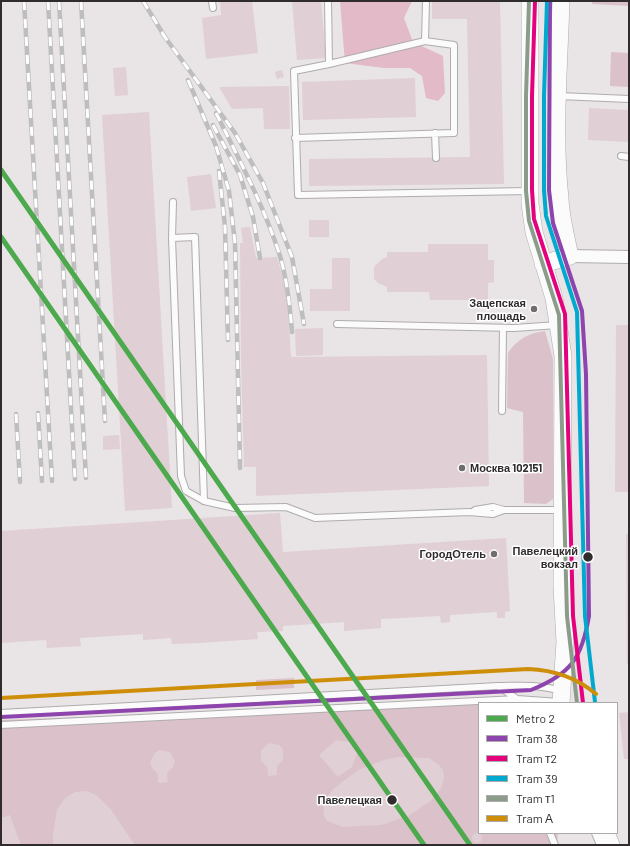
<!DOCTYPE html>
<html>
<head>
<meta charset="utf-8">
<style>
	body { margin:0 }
	#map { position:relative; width:630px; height:846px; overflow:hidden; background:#e9e4e5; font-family:Barlow,sans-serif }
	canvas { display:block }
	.frame { position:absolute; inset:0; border:2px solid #302c2d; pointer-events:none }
	.legend { position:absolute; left:478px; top:702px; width:140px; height:132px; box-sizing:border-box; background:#fff; border:1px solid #acabab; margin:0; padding:5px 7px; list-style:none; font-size:12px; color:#302c2d }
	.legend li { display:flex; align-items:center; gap:8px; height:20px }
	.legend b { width:20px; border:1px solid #acabab }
</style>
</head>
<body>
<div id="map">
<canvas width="630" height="846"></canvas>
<div class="frame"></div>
<ul class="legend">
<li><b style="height:5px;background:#4da94d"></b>Metro 2</li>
<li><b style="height:5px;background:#8e44ad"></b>Tram 38</li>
<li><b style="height:5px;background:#e5007d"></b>Tram т2</li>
<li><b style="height:5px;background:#00a9ce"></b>Tram 39</li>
<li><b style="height:5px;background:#8c9c8a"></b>Tram т1</li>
<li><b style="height:5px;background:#cf8e09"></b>Tram А</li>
</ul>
</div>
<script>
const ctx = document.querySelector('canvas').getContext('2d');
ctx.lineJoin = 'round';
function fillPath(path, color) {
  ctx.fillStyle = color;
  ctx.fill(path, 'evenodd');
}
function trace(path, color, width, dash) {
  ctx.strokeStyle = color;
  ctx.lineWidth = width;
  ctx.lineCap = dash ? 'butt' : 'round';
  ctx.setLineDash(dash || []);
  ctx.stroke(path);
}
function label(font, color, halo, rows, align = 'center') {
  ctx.font = font + ' Barlow,sans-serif';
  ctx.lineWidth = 3;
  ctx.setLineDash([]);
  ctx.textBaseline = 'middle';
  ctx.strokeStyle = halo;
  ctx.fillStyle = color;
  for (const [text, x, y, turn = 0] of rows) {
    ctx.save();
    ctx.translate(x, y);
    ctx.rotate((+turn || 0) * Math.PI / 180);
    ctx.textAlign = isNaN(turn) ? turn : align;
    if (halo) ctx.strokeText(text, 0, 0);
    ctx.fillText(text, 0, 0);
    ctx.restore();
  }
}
fillPath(new Path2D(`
	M592,1H629V6L592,4Z
	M611,52L629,53V87L610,86Z
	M545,331L553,359V499L546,504L524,503L523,412L507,408L508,353C517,339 529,333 545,331Z
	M294,678V688L256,690V680Z
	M479,704V833H558L557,845H1V720Z`), '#dbc1c9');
fillPath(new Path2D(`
	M340,1H412L404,18L413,42L443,56L445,93L438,101L426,98L422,76L410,68H384L345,63Z`), '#e3bac7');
fillPath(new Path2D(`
	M220,1H252L258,53L206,59L202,18L221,15Z
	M292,1H321L326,58L297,60Z
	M432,1H500L504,184L309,186V159L470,157L467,19H432Z
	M126,67L128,95L115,96L113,68Z
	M282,70L284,77L277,79L275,72Z
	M415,78L416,117L303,120L302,82Z
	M289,86L290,129H264L263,108L232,109L219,87Z
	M589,108L629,110V142L588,140Z
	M149,112L172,508L125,511L102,115Z
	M211,174L216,208L191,211L187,177Z
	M309,220H329V237H309Z
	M250,227L256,258L277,257L287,293L291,357L487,355L489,486L256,496V467H244L241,360L240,243H243L241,228Z
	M428,244H488V260H494V282L488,283V300H430L429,292H387V287L378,283L374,279V267L382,259L387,257V252H428Z
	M332,258H350V311H310V289H332Z
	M616,325H629V492H615Z
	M323,328V355L296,356L295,329Z
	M119,435L120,449L103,450V436Z
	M280,513L283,552L506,538L510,611L505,612V618H497V612L450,615V622L441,623L440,616L381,619V628L344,631V622L283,626V631L257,632L258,639L200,643L172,644L171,638L143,640V634L80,638L81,646L47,648L46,640L1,643V531Z
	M626,534H629V664H627Z
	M629,712V759H624L619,713Z
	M336,740L356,743L358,750L352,767L338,777L319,755Z
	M269,743L279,745L283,749V760L277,766V775L268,776L267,767L261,761V750Z
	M159,750L170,752L175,761L173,767L167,774L168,782L158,783V774L152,768L150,762L155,753Z
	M398,757L429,758L438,764L443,770L444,779L441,788L432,800L410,815L381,825L343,827L327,821L324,816L323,803L333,789L358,770L384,760Z
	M86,791L96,795L110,808L135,845H53V834L57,810L65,798L75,792Z
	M10,815L21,845H1V818Z
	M472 838a5 5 0 1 1 10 0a5 5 0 1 1-10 0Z`), '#e0cfd4');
const service = new Path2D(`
	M212,1L213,8
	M328,1L329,64L425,41
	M329,64L294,71L298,195L529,191
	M559,96L629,99
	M435,133L436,158
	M295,138L454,133V45L425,41L426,1
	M621,156L629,157
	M173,202L172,238L181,476L186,491L204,501L235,508L286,507L315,518L469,512L493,514L504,510
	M172,238L195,237L204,501
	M337,324L514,328L558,325
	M502,411L503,328
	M475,510L493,507L504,510H561
	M498,686C520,686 540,684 561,691
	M1,713L498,686L517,699
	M1,725L517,699L560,702
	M550,833L555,845
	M595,833L600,845`);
const minor = new Path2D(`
	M570,256L629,257`);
const secondary = new Path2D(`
	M530,1V204L534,232L554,298L563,356L562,586L565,642L561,703
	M543,264L570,256C566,238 561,219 560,199C553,134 559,67 561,1
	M606,833L611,845`);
trace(service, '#afacac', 8);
trace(minor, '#afacac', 14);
trace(secondary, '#afacac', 18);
trace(service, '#fcfbfb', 6);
trace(minor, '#fcfbfb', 12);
trace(secondary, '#fcfbfb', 17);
const rail = new Path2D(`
	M24,1L52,481
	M48,1L75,479
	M59,1L86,478
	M81,1L105,421
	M143,1L165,37
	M162,33L235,133L263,183L292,257L304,324
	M188,80L216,146L229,191L235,243L240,468
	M216,113C239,159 264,206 280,256C287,280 290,306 292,332
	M213,125L240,175L253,217L260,258
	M219,171L225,227L228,340
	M38,413L42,481
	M16,414L20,482`);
trace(rail, '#bebebe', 4.5);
trace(rail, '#fff', 3, [9]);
trace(new Path2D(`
	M1,717L531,690C571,674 582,658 589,616L586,374L582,311L553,223L549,190L550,1`), '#8e44ad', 4);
trace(new Path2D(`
	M535,1L532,96V190L534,219L565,314L573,616L583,703`), '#e5007d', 4);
trace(new Path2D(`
	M547,1L544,96V190L546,216L577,312L585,616L595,702`), '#00a9ce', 4);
trace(new Path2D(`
	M529,1L526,96V191L529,221L559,315L567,616L577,703`), '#8c9c8a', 4);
trace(new Path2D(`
	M1,698L528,669C554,670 576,677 596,694`), '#cf8e09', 4);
trace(new Path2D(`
	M1,170L470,845
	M1,237L424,845`), '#4da94d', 5);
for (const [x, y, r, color] of [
	[534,309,4,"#716c6d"],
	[462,468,4,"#716c6d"],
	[494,554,4,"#716c6d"],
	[588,557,5.5,"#302c2d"],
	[392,800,5.5,"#302c2d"]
]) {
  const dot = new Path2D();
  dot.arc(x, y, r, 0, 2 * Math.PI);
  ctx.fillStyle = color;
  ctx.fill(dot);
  trace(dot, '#fff', 1.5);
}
label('bold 11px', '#302c2d', '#fff', [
	["Зацепская",526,303],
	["площадь",526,316],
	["Москва 102151",470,468,"left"],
	["ГородОтель",486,554]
], 'right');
label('bold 11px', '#302c2d', '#fff', [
	["Павелецкий",578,551],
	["вокзал",578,564],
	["Павелецкая",382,800]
], 'right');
</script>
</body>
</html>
